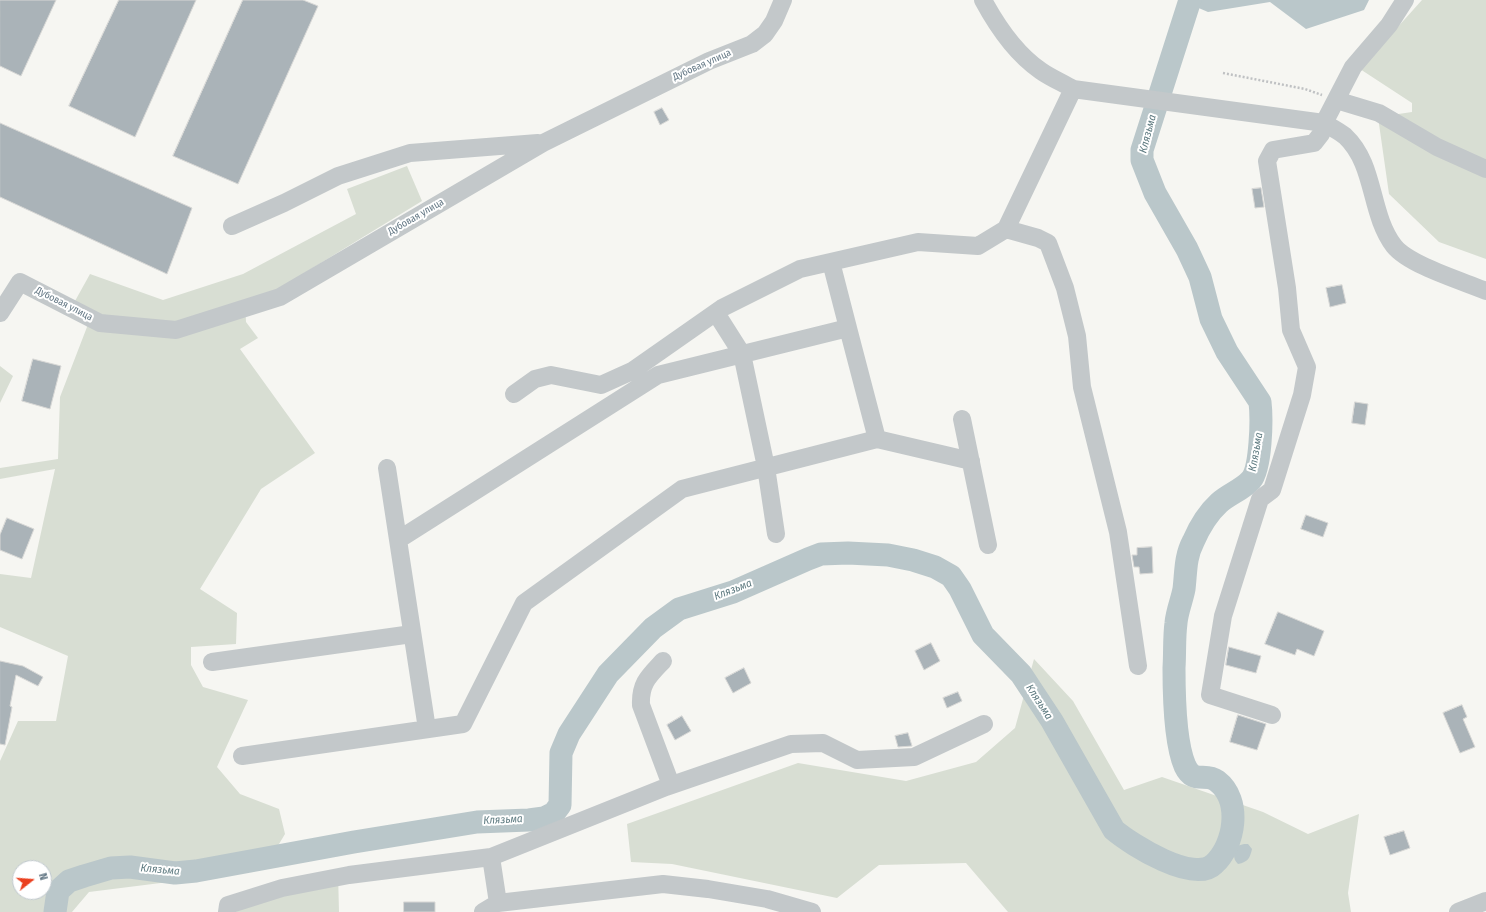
<!DOCTYPE html>
<html>
<head>
<meta charset="utf-8">
<style>
	body { margin:0 }
	#map { position:relative; width:1486px; height:912px; overflow:hidden; background:#f6f6f2; font-family:"Fira Sans Condensed",sans-serif }
	canvas { display:block }
	.north { position:absolute; left:12px; top:860px; width:40px; height:40px; box-sizing:border-box; background:#fff; border:1px solid #c1c9ce; border-radius:50%; rotate:73deg; font-size:11px; font-weight:700; line-height:16px; text-align:center; color:#647885 }
	.north::after { content:''; display:block; margin:auto; width:14px; height:18px; background:#ea401f; clip-path:polygon(50% 0,100% 100%,50% 72%,0 100%) }
</style>
</head>
<body>
<div id="map">
<canvas width="1486" height="912"></canvas>
<div class="north">N</div>
</div>
<script>
const ctx = document.querySelector('canvas').getContext('2d');
ctx.lineJoin = 'round';
function fillPath(path, color) {
  ctx.fillStyle = color;
  ctx.fill(path, 'evenodd');
}
function trace(path, color, width, dash) {
  ctx.strokeStyle = color;
  ctx.lineWidth = width;
  ctx.lineCap = dash ? 'butt' : 'round';
  ctx.setLineDash(dash || []);
  ctx.stroke(path);
}
function label(font, color, halo, rows, align = 'center') {
  ctx.font = font + ' "Fira Sans Condensed",sans-serif';
  ctx.lineWidth = 4;
  ctx.setLineDash([]);
  ctx.textBaseline = 'middle';
  ctx.strokeStyle = halo;
  ctx.fillStyle = color;
  for (const [text, x, y, turn = 0] of rows) {
    ctx.save();
    ctx.translate(x, y);
    ctx.rotate((+turn || 0) * Math.PI / 180);
    ctx.textAlign = isNaN(turn) ? turn : align;
    if (halo) ctx.strokeText(text, 0, 0);
    ctx.fillText(text, 0, 0);
    ctx.restore();
  }
}
fillPath(new Path2D(`
	M1422,0H1486V259L1439,242L1389,194L1378,117L1412,112V103L1360,69Z
	M407,166L422,201L275,291L245,302L246,322L258,338L240,349L315,453L261,489L200,589L237,613L236,644L191,647V665L203,687L248,700L217,767L240,794L279,809L285,834L279,844L256,871L89,892L72,912H0V761L18,721H56L68,656L0,627V574L31,578L55,469L0,479V468L58,459L60,397L87,327L75,301L90,274L163,300L243,274L356,214L347,189ZM20,868H44V892H20Z
	M0,366L13,376L0,403Z
	M1034,659L1073,701L1124,790L1162,777L1263,812L1308,834L1359,814L1348,893L1351,912H1008L966,863L879,865L837,898L672,864L631,862L627,824L798,763L906,781L976,762L1015,728Z
	M338,872L339,912H235Z`), '#d8ded3');
fillPath(new Path2D(`
	M1180,0H1369L1364,10L1306,29L1270,2L1208,12Z
	M1244,844H1248L1252,849C1250,858 1248,862 1238,864C1232,858 1234,853 1237,846Z`), '#bac7ca');
trace(new Path2D(`
	M55,912L58,891L69,881L84,876L111,868L130,867L175,873L196,871L354,842L477,822L529,820L544,818L554,813L560,805L561,753L569,734L608,674L653,628L679,609L733,592L808,559L821,554L848,553L888,555L913,560L935,567L951,576L960,589L983,635L1021,674L1052,721L1114,830C1132,845 1194,884 1214,864C1235,845 1242,800 1217,781C1205,772 1194,785 1185,766C1175,743 1174,693 1174,668C1175,653 1174,638 1176,623C1177,611 1182,600 1184,589C1186,573 1185,557 1193,542C1199,528 1208,513 1219,503C1229,494 1242,490 1251,480C1261,468 1262,419 1260,402L1227,352L1211,319L1200,277L1187,249L1155,193L1142,160V150L1190,0`), '#bac7ca', 23);
const building = new Path2D(`
	M0,0H56L21,76L0,66Z
	M119,0H196L135,137L69,106Z
	M243,0H303L318,6L238,184L173,156Z
	M662,108L669,120L660,125L654,112Z
	M0,123L192,208L167,274L0,197Z
	M1261,188L1264,207L1255,208L1252,189Z
	M1342,285L1346,303L1330,307L1326,288Z
	M33,359L61,366L50,409L22,401Z
	M1355,402L1368,404L1365,425L1352,423Z
	M1306,515L1328,523L1323,537L1301,529Z
	M7,518L34,529L22,559L0,550V535Z
	M1152,547L1153,573L1140,574L1139,567H1134L1132,555H1137V548Z
	M1278,612L1324,631L1314,656L1297,649L1295,655L1265,644Z
	M931,643L940,661L924,670L915,651Z
	M1229,647L1261,656L1256,673L1226,665Z
	M0,661L23,666L43,677L38,686L16,675L10,706L12,707L5,745L0,744Z
	M744,668L751,683L733,693L725,678Z
	M958,692L962,701L947,708L943,698Z
	M1462,705L1467,717L1463,719L1475,747L1460,753L1443,713Z
	M1238,715L1266,724L1257,750L1230,742Z
	M682,716L691,731L675,740L667,725Z
	M908,733L912,746L898,747L895,736Z
	M1404,831L1410,848L1390,855L1384,837Z
	M404,902H435V912H404Z`);
fillPath(building, '#aab3b8');
trace(building, '#d7d7d5', 1);
trace(new Path2D(`
	M1223,73L1305,89L1322,95`), '#bfc1c3', 2.5, [2, 2]);
trace(new Path2D(`
	M983,0C997,26 1016,54 1041,71C1051,78 1063,83 1073,89L1324,123C1331,127 1339,131 1345,136C1376,165 1369,213 1394,246C1409,265 1462,281 1486,291
	M1336,100L1379,113L1437,147L1486,169
	M232,226L284,203L338,176L410,153L538,143
	M1006,229L1038,238L1048,243L1065,288L1077,336L1082,387L1118,532L1138,666
	M831,262L848,328
	M0,313L20,282L100,323L176,330L280,297L543,143L709,61L752,44L765,34L774,21L783,0
	M716,313L742,354L766,467L776,534
	M514,394L535,379L551,375L601,385L632,371L722,308L800,269L918,242L978,246L1006,229L1073,89
	M962,419L988,545
	M387,468L427,729
	M398,540L658,375L848,328L877,439
	M663,661C649,676 640,683 641,705L671,785
	M212,662L412,634
	M1272,715L1210,695L1223,616L1260,499L1272,490L1302,395L1307,367L1291,330L1287,288L1267,161L1273,150L1314,143L1321,134L1324,123L1353,67L1389,25L1405,0
	M242,756L463,724L524,603L682,489L877,439L971,461
	M227,912L228,905L282,888L349,875L491,857
	M483,912L498,903
	M812,912L767,899L708,889L663,884L498,903L491,857L666,787L791,744L823,743L857,760L914,757L984,724
	M1458,912L1486,901`), '#c3c8ca', 18);
label('10px', '#647885', '#fff', [
	["Дубовая улица",702,65,-24],
	["Дубовая улица",416,217,-30],
	["Дубовая улица",64,304,27]
]);
label('italic 11px', '#5f7b81', '#fff', [
	["Клязьма",1148,134,-75],
	["Клязьма",1256,452,-80],
	["Клязьма",733,590,-21],
	["Клязьма",1039,702,57],
	["Клязьма",503,820,-3],
	["Клязьма",160,870,5]
]);
</script>
</body>
</html>
